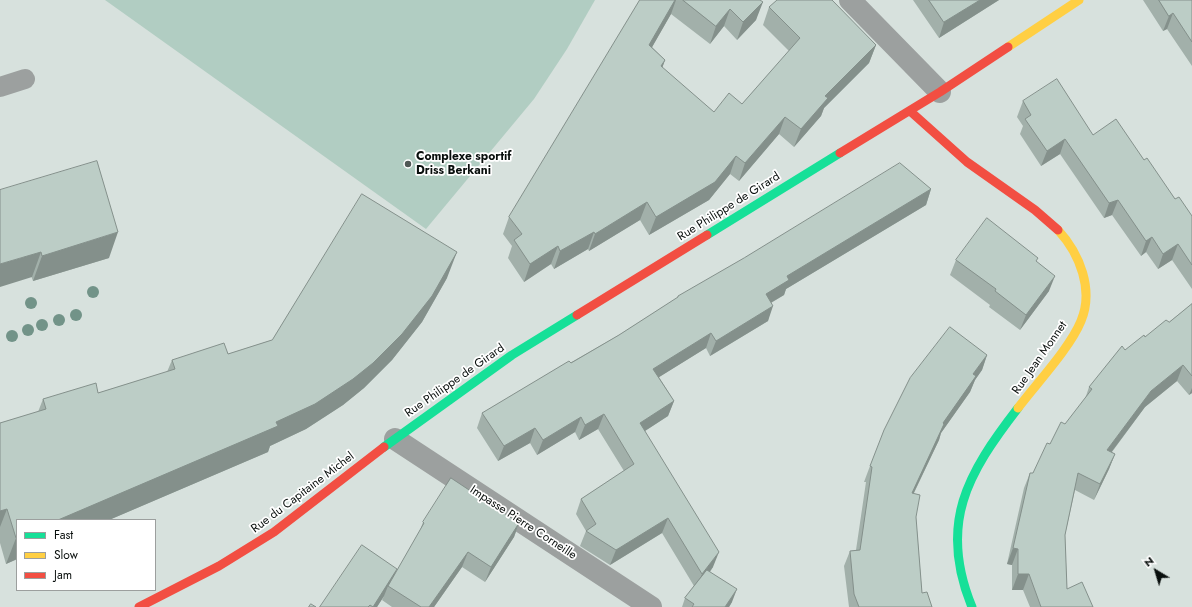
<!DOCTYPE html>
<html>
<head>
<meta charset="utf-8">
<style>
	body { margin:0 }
	#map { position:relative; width:1192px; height:607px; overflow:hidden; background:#d7e1dd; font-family:Jost,sans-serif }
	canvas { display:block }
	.legend { position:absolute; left:16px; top:519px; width:140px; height:72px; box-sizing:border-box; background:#fff; border:1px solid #9c9f9e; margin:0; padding:5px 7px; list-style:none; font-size:12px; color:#080e0c }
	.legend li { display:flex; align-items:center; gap:8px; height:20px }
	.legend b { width:20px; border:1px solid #9c9f9e }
	.north { position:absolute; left:1136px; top:551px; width:40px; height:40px; -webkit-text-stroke:3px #fff; paint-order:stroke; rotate:322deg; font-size:11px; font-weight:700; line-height:16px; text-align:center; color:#080e0c }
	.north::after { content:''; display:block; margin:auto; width:14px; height:18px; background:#080e0c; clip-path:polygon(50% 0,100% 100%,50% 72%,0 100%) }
</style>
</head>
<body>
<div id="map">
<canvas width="1192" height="607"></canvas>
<ul class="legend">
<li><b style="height:5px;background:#16e098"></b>Fast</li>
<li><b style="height:5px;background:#ffcf43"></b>Slow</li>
<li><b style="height:5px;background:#f24e42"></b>Jam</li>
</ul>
<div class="north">N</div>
</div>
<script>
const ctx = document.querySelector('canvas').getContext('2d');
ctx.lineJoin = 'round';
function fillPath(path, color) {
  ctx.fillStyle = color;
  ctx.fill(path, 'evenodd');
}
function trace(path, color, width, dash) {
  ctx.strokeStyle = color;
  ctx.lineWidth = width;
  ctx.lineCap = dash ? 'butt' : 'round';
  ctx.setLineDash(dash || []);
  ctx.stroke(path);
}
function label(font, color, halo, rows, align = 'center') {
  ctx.font = font + ' Jost,sans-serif';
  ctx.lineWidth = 3.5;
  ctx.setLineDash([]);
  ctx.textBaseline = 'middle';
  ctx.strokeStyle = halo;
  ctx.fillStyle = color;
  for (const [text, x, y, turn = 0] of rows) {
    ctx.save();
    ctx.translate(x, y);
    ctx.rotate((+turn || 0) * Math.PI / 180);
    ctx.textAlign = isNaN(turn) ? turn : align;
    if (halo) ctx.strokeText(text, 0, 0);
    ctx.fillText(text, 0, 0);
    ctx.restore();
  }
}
fillPath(new Path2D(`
	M105,0H595L567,49L534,99L426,229Z`), '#b1cdc2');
trace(new Path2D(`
	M0,87L25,79`), '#9ca09f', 20);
trace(new Path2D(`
	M850,0L940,92
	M395,439L651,607`), '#9ca09f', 22);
trace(new Path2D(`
	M707,235L840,153
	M384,447L512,355L577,315
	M972,607C938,524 967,474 1018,408`), '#16e098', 9);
trace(new Path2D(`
	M1008,47L1079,0
	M1018,408C1036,384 1070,348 1081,321C1094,290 1080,254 1058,230`), '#ffcf43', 9);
trace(new Path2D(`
	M910,111L967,162L1035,210L1058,230
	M840,153L940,92L1008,47
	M577,315L707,235
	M139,607L219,566L274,532L384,447`), '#f24e42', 9);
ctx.fillStyle = '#729388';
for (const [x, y] of [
	[93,292],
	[31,303],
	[76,315],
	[59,320],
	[42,325],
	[28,330],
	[12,336]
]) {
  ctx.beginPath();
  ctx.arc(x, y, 6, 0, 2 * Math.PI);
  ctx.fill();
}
fillPath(new Path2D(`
	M640,0H760L756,20L737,40L724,26L710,44L671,14L652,47L665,60L662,68L714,112L742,104L789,51L763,25L769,7L876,45L869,63L824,108L821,116L794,147L779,134L739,181L730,174L709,200L649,235L640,220L589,251L588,249L554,269L551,264L524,282L508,258L512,246L503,234L509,217Z
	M913,0H999L939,38Z
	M1143,0H1192V66L1167,29L1163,31Z
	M1023,101L1093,135L1144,160L1175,199L1192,216V289L1172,260L1158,269L1146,252L1141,256L1112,215L1104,218L1060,154L1041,166L1020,134L1023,126L1017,117Z
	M931,189L926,205L786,289L784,295L771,303L768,321L710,356L706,348L659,377L674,401L668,416L645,431L713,567L710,572L732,602L729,607H682L685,598L694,586L662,533L610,565L580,546L586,531L576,514L581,499L624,471L598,429L579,440L575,432L537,455L530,443L498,461L477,428L482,413L619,335L677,298L678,296Z
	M0,190L109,258L33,281Z
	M956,260L1037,262L1049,291L1020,330L989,307L990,305L950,275Z
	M447,278L422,322L392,360L364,388L343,405L306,429L270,446L268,452L6,564L0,543V423L38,412L43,399L98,393L167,372L172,360L228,354L272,340Z
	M1192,304V393L1189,395L1177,381L1145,407L1112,452L1115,454L1109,469L1094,500L1075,490L1065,535L1067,589L1093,607H1030L1023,590H1012V565L1007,564L1024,488L1030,473H1033L1050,444L1085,399L1089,387L1125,350L1145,337L1169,322Z
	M987,355L982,370L975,380L970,392L941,433L939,440L914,493L922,593L932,607H849L844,566L850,551L856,550L866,482H864L870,466Z
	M423,522L519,523L514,537L485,582L462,567L434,607H392L382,600L384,596L377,607H320L396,572L419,533Z`), '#a2b0aa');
fillPath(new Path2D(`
	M675,0H676L671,14L643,63L649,45Z
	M980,0H999L939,38L944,22Z
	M763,2L756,20L737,40L743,22Z
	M730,9L724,26L710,44L716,26Z
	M1173,13L1167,29L1163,31L1169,16Z
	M876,45L869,63L824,108L821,116L794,147L801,129L825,96Z
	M665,60L659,77L661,66Z
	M785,117L779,134L739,181L745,163Z
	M1065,139L1060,154L1041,166L1047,151Z
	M736,156L730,174L709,200L649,235L656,217Z
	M931,189L926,205L786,289L784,295L760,309L766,294L787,276Z
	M1118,200L1112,215L1104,218L1109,203Z
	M647,202L640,220L589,251L595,234Z
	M118,232L109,258L33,281L42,256Z
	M594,232L588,249L554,269L560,251Z
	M1152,237L1146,252L1141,256L1146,241Z
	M1178,244L1172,260L1158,269L1163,254Z
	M558,246L551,264L524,282L530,264Z
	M41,252L32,277L0,287V264Z
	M457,252L447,278L422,322L392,360L364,388L343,405L306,429L270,446L268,452L109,520H58L276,422Z
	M1055,276L1049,291L1020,330L1026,315Z
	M773,306L768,321L710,356L716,341Z
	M711,333L706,348L648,384L653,369Z
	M987,355L982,370L975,380L970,392L941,433L939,440L906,509L912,493L943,423L973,374Z
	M1183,365L1177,381L1145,407L1101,466L1107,450L1151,391Z
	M1192,388V393L1189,395Z
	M674,401L668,416L634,438L640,423Z
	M604,414L598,429L579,440L585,425Z
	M581,417L575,432L537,455L543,440Z
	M535,428L530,443L498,461L504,446Z
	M1115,454L1109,469L1094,500L1100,484Z
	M7,509L0,527V511Z
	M668,518L662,533L610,565L616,550Z
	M519,523L514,537L485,582L491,567Z
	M16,538H17V559L6,564Z
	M1013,548L1018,549L1012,565L1007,564Z
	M468,552L462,567L434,607H429Z
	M719,552L713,567L696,590L702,574Z
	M397,569L391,584L388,586L384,596L377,607H372Z
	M1018,574H1029L1023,590H1012Z
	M737,589L732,602L729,607H725Z`), '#84908b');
const building = new Path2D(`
	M640,0H675L649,45L665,60L661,66L714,112L729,93L742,104L800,38L769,7L777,0H832L876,45L825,96L828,98L801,129L785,117L745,163L736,156L715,182L656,217L647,202L595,234L594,232L560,251L558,246L530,264L514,240L522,234L509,217Z
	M683,0H760L763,2L743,22L730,9L716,26Z
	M929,0H980L944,22Z
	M1159,0H1192V42L1173,13L1169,16Z
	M1057,79L1093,135L1116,119L1144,160L1147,158L1175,199L1179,197L1192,216V265L1178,244L1163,254L1152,237L1146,241L1118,200L1109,203L1065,139L1047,151L1025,119L1031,115L1023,101Z
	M97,161L118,232L42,256L41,252L0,264V190Z
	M900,163L931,189L787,276L789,280L766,294L773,306L716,341L711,333L653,369L674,401L640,423L719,552L702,574L668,518L616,550L586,531L596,524L581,499L634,464L604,414L585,425L581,417L543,440L535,428L504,446L482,413L569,361L571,363L619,335L678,297V296L744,258Z
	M362,194L457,252L432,296L402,334L373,363L353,379L315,404L276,422L278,426L58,520H17V538H16L7,509L0,511V423L46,409L43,399L96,383L98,393L175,369L172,360L224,343L228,354L272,340Z
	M987,218L1038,258L1036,261L1055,276L1026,315L995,291L996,289L956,260Z
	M1192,304V376L1183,365L1151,391L1107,450L1115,454L1100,484L1078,473L1065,535L1067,589L1082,582L1093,607H1041L1029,574H1018V549L1013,548L1030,473H1033L1047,443L1050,444L1061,422L1065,424L1092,389L1089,387L1122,346L1125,350L1144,335L1145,337L1166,320L1169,322Z
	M950,327L987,355L973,374L976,376L943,423L944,424L912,493L920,495L916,517L922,593L927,592L932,607H859L854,594L850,551L860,550L872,467L870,466L884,430L910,378Z
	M451,478L519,523L491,567L468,552L429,607H421L388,586L424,523L423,522Z
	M362,545L397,569L373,607L370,605L368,607H320Z
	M707,570L737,589L725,607H692L694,604L685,598Z
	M311,604L316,607H309Z`);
fillPath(building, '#bccdc6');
trace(building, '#84908b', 1);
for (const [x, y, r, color] of [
	[408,164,4,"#505855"]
]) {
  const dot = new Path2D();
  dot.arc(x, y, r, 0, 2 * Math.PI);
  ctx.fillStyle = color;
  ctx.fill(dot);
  trace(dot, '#fff', 1.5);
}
label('bold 12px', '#080e0c', '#fff', [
	["Complexe sportif",416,157],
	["Driss Berkani",416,171]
], 'left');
label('12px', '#080e0c', '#fff', [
	["Rue Philippe de Girard",729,207,-32],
	["Rue Jean Monnet",1040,358,-55],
	["Rue Philippe de Girard",455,381,-35],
	["Rue du Capitaine Michel",303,493,-37],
	["Impasse Pierre Corneille",523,523,33]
]);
</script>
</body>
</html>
